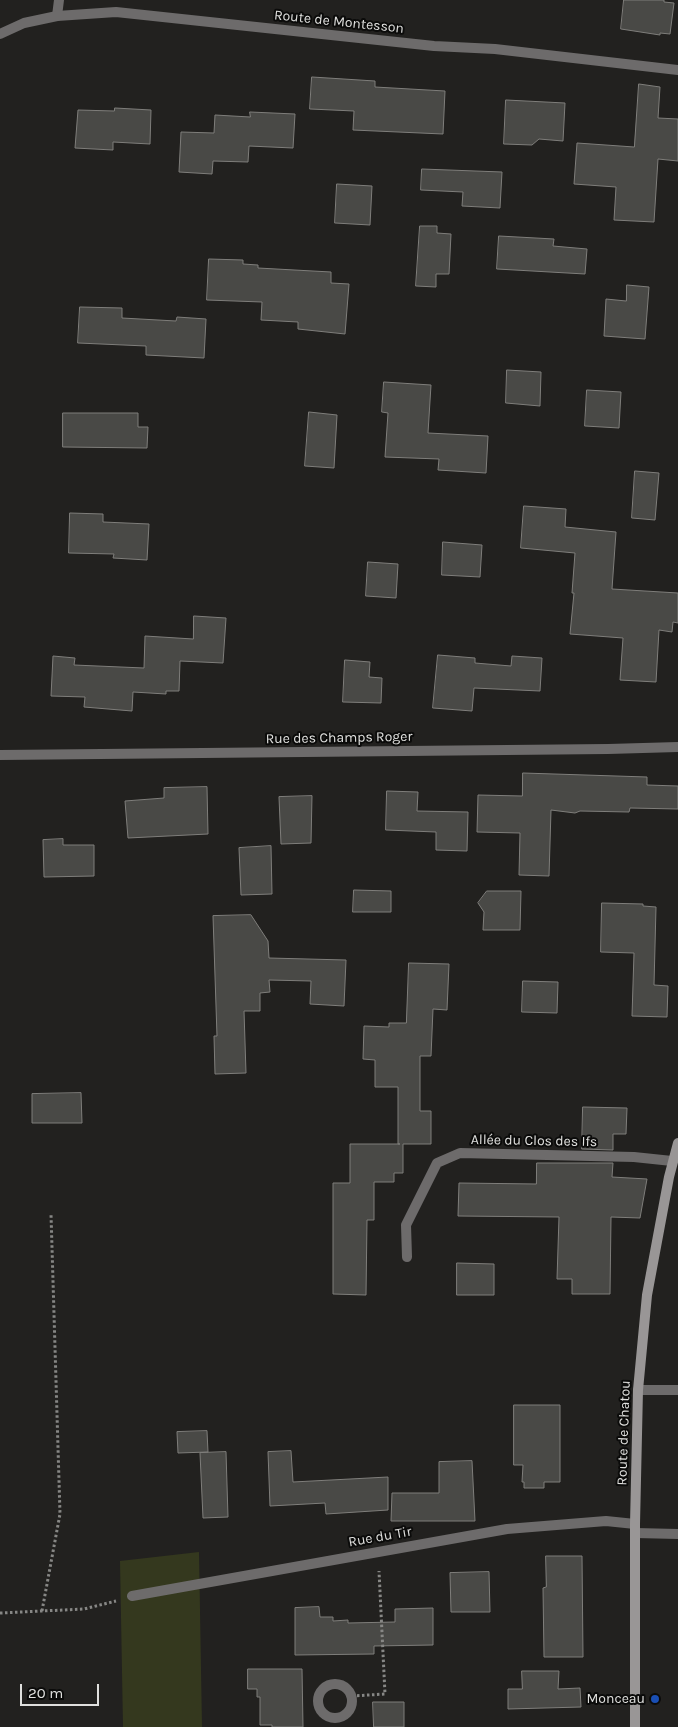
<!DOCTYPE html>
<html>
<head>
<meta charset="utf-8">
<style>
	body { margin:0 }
	#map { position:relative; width:678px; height:1727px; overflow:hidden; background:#22211f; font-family:Karla,sans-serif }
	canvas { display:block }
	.scale { position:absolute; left:20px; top:1684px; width:79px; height:22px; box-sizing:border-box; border:2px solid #e0e0de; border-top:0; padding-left:6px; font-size:15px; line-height:18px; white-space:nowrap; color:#e0e0de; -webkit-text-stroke:4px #0b0b0a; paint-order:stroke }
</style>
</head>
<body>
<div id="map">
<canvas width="678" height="1727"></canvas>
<div class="scale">20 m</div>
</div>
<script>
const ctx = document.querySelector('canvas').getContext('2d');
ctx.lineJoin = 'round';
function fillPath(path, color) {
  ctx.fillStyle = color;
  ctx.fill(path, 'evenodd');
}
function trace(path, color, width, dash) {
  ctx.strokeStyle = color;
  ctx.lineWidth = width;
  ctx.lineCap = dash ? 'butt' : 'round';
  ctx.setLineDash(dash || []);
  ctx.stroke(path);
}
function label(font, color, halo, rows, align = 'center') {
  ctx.font = font + ' Karla,sans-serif';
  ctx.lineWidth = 4;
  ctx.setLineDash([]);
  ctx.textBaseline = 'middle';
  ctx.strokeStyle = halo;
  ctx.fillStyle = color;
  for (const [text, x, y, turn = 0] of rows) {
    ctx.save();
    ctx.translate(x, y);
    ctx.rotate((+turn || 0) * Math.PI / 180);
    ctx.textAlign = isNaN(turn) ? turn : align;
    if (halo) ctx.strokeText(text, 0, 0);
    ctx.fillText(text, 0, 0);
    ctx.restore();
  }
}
fillPath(new Path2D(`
	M199,1552L202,1727H123L120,1561Z`), '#34381e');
const building = new Path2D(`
	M624,0H664V2L674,3L670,34L660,33V35L621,29Z
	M312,77L375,81V87L445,91L443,134L353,130L354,111L310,109Z
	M639,84L660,87L658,118L678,119V161L658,159L654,222L614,220L616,187L574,184L577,143L634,147Z
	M506,100L565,103L563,141L539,139L532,145L504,144Z
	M115,108L151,110L150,144L113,142V150L75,148L78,110L114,111Z
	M250,112L295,114L293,148L249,146L248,162L213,161L212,174L179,172L181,132L214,133L215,115L250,117Z
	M422,169L502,172L500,208L462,206L463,192L421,190Z
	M337,184L372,186L370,225L335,223Z
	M420,226H437V233L451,234L449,274H436V287L416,286Z
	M499,236L554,239L553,246L587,249L585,274L497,269Z
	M209,259L243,260V264L258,265V268L331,272V283L349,284L345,334L298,329V322L261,320L262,302L207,300Z
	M627,285L649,287L645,339L604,336L606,299L626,301Z
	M80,307L122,308V318L176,321L177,317L206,319L204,358L146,355V346L78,343Z
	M507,370L541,372L540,406L506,403Z
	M384,382L431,385L428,433L488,436L486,473L438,470L439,459L385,457L388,413L382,412Z
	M587,390L621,392L619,428L585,426Z
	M309,412L337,415L334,468L305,466Z
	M63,413H138V427H148L147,448L63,447Z
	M635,471L659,473L655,520L632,518Z
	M524,506L566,509L565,527L616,532L612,589L678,593V623L673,622L672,632L659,630L656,682L620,680L623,638L570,634L574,593H572L575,553L521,548Z
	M70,513L103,514V522L149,524L147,560L113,558L114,554L69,553Z
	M443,542L482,545L480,577L442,575Z
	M368,562L398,564L396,598L366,596Z
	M194,616L226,618L223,663L180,661L179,691H166V694L133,692L132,711L84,707L85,697L51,696L53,656L75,658L74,665L144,668L145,636L193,639Z
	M438,655L475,658V663L511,666L512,656L542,658L540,691L474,688L472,711L433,708Z
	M345,660L370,662L369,677L382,678L381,703L343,702Z
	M523,773L647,777V785L678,786V809L630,808L629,812L580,811L575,813L551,810L549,876L519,875L520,833L477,832L478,795L522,796Z
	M207,787L208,834L128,838L125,801L164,798V788Z
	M387,791L418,792L417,811L468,812L467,851L436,850V832L386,830Z
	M312,796L311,843L281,844L279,797Z
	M63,839V845H94V876L44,877L43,840Z
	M271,846L272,894L241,895L239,848Z
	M354,890L391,891V912H353Z
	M487,891H521L520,930H483L484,912L478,903Z
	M602,903L643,904V906L656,907L654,985L668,986L667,1017L632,1016L634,953L601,952Z
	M251,915L268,941L269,958L346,960L344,1006L310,1004L311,981L269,980L270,992L260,993V1011H244L246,1073L215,1074L214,1036H217L213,916Z
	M409,963L449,964L447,1010L433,1009L431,1056H420V1111H431V1144H403V1173H394V1182H374V1220H367L366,1295L333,1294V1183H350V1144H400H398V1087H375V1060L363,1059L364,1026L389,1027V1023H406Z
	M523,981L558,982L557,1013L522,1012Z
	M81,1093L82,1123H32V1094Z
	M583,1107L627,1108L626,1134H613V1150L582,1149Z
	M537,1163H613L612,1177L647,1179L640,1218L611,1217L610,1294H572V1279H557L559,1217L458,1216L459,1183L536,1184Z
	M457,1263L494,1264V1295H457Z
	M514,1405H560V1482H544V1488H524V1482H522L523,1465H514Z
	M207,1431L208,1452L178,1453L177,1432Z
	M291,1451L293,1482L388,1477V1510L326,1514L325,1503L270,1506L268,1452Z
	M226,1452L228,1517L203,1518L200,1453Z
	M472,1461L475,1521H391L392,1493H439V1462Z
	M546,1556H582L583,1657H544L543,1588L546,1587Z
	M489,1572L490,1612H451L450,1573Z
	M319,1607L320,1617H333V1621L348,1620V1623L395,1622V1609L433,1608V1645L374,1646V1654L295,1655V1608Z
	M248,1669H302L303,1727H272V1725H260V1697H257V1689H248Z
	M522,1671H559L558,1689L580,1688L581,1707L508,1709V1689H522Z
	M373,1702H404V1727H374Z`);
fillPath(building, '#494946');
trace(building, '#7f7e7b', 1);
trace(new Path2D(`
	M42,1611L60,1514L51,1214
	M0,1613L84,1609L116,1601
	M352,1696L385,1694L379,1571`), '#878785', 3, [2.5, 2.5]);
trace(new Path2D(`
	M57,16L59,0
	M407,1257L406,1225L437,1163L460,1153L634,1157L672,1161
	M635,1533L678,1534`), '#6d6b6b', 10);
trace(new Path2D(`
	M0,34L24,23L57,16L116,12L434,46L495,49L678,70
	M0,755L608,749L678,747
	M638,1390H678
	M132,1596L507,1529L606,1521L635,1524
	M318 1701a17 17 0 1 1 34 0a17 17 0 1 1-34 0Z`), '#6d6b6b', 10);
trace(new Path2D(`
	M635,1727V1524L638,1390L647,1295L669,1177L678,1143`), '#999696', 10);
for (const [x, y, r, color] of [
	[655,1699,5,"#1a4fb4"]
]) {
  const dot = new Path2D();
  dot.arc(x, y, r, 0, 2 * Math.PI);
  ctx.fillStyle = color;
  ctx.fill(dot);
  trace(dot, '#0b0b0a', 2);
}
label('14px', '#e0e0de', '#0b0b0a', [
	["Route de Montesson",339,22,6],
	["Rue des Champs Roger",339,738,-1],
	["Allée du Clos des Ifs",534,1141,1],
	["Route de Chatou",624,1433,-88],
	["Rue du Tir",380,1537,-10]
]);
label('14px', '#e0e0de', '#0b0b0a', [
	["Monceau",645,1699]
], 'right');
</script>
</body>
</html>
